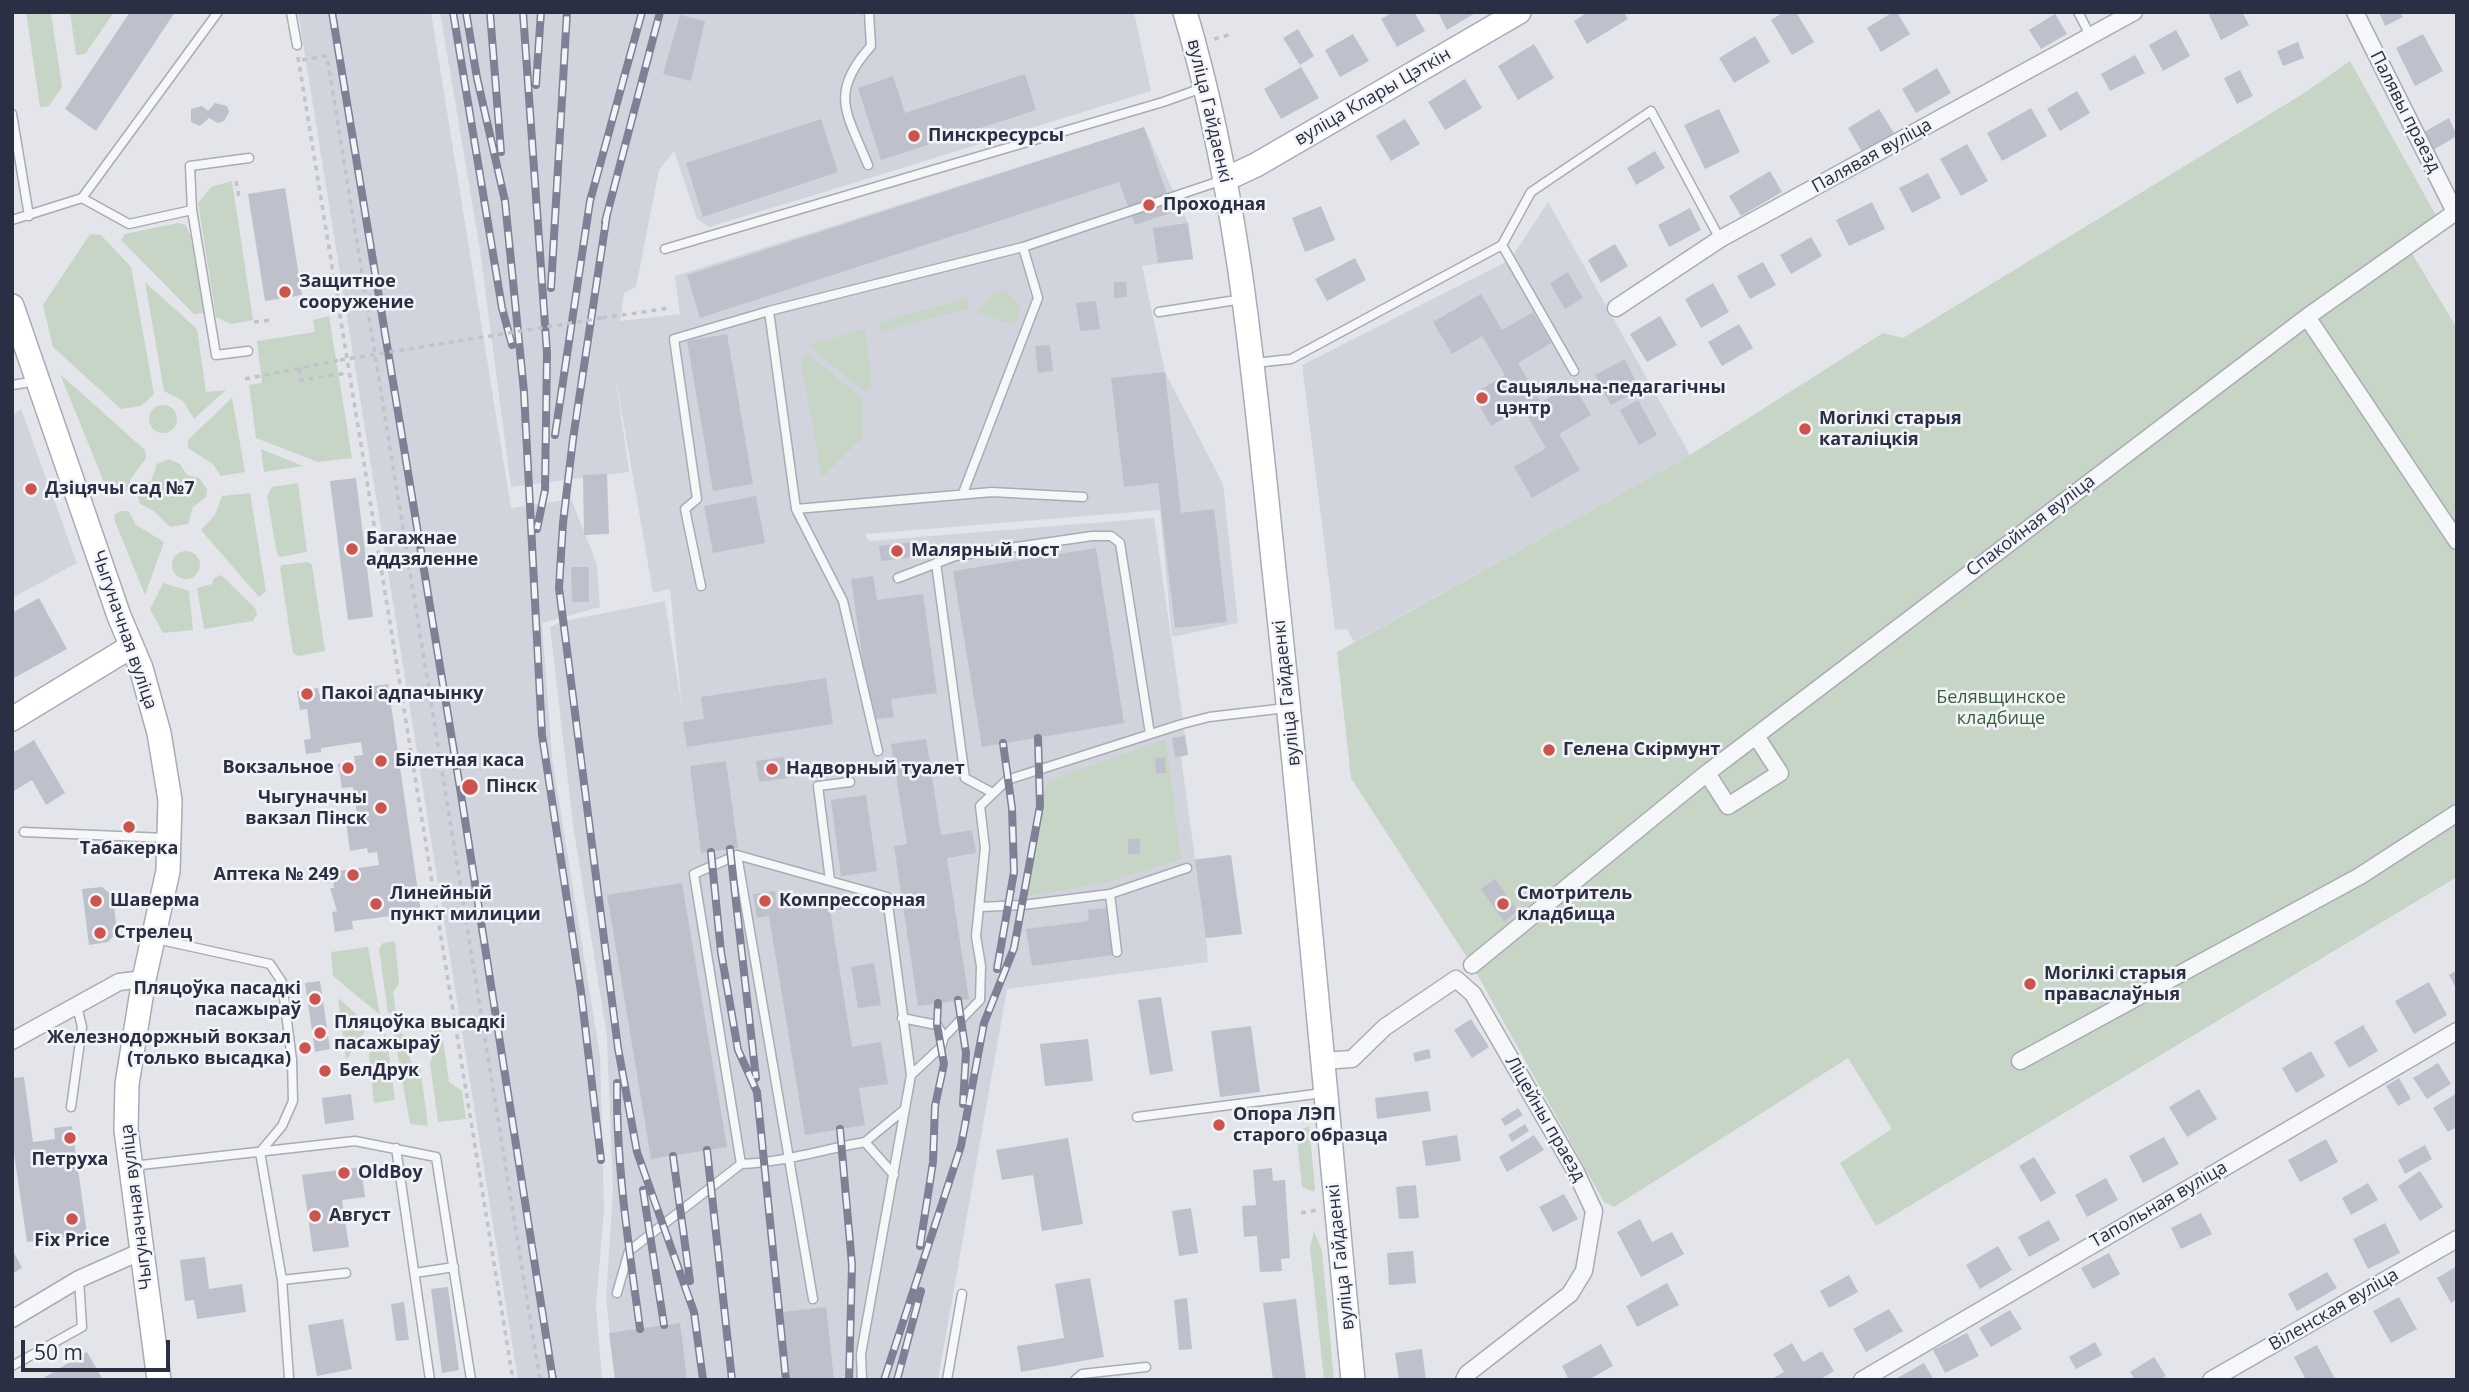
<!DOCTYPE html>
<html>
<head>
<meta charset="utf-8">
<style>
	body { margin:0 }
	#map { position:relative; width:2469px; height:1392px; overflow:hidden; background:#e4e5eb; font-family:"Open Sans",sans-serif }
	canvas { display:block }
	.frame { position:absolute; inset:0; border:14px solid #2b2f43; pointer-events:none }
	.scale { position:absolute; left:21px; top:1340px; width:149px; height:32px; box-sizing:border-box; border:4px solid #2b2f43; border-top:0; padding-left:9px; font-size:21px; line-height:24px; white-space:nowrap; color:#2b2f43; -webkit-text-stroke:5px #f3f4f8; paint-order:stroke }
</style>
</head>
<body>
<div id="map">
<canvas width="2469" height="1392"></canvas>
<div class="frame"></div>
<div class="scale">50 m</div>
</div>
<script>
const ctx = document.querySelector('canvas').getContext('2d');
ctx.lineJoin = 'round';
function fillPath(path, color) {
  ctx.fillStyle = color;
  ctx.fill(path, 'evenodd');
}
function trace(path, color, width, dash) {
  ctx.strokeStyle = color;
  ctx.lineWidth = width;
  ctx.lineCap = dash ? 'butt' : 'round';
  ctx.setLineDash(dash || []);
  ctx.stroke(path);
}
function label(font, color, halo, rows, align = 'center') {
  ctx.font = font + ' "Open Sans",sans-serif';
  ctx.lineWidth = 5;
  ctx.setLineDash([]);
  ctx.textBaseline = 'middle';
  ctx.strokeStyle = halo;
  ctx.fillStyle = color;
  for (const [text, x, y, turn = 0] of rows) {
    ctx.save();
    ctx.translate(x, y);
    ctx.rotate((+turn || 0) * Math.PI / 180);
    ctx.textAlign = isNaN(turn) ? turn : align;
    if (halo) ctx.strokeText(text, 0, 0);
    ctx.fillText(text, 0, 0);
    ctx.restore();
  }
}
fillPath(new Path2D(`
	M298,12H431L511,508L571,499L597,564L600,607L542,623L552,758L600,1056L604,1211L596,1305L602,1380H518Z
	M440,12H1134L1151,91L844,186L709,227L697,219L674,151L659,170L636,287L624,293L620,321L680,314L675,276L1144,127L1188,223L1193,259L1142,266L1165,372L1223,484L1238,623L1172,637L1160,510L865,534L869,541L1154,518L1188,755L1181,757L1195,859L1231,855L1242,934L1206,938L1208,962L1007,989L938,1380H615L606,1298L613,1191L607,1037L573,825L550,627L564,621L665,601L682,708L670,589L653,593L615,373L629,472L511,487L480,250Z
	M1548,202L1690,455L1354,642L1347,629L1335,630L1302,365L1510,260Z
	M21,409L77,563L12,598V415Z`), '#d2d4dd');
fillPath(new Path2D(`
	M26,12L51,13L62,87L49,106L40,107Z
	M70,12H114L85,54L76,55Z
	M2350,61L2443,228L2411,252L2457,328V877L1876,1226L1840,1163L1892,1129L1848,1058L1614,1207L1604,1202L1472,965L1351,778L1337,652L1690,455L1883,333L1903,338L2301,95Z
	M232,181L253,320L231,324L216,317L198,203L211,187Z
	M178,223L186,225L191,238L204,313L194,314L121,240L125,234Z
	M90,234L101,235L131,267L154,394L141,406L121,409L53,347L43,305Z
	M145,282L197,329L206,392L226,390L194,419L183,401L164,391Z
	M1006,290L1020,307L1015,326L977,312L992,295Z
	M967,298L970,308L881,332L878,323Z
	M329,316L352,458L318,462L256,438L249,385L262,383L257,341L315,332L313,320Z
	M865,329L872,387L864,391L808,345Z
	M806,353L861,397L863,437L822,478L801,361Z
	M60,374L145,450L146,458L130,480V490L108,492Z
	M232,398L245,472L221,476L213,464L188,448V440Z
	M149 419a14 14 0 1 1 28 0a14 14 0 1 1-28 0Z
	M261,449L303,466L264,472Z
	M169,459L180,464L187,475L199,478L207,489L206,497L193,507L188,524L170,527L154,511L140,504L138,497L144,483L151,481L157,464Z
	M298,483L307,552L280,557L277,554L267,496L272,487Z
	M250,493L266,591L259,597L201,530L215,515L222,496Z
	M121,511H129L136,525L164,542L145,595L114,519L115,514Z
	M172 565a14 14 0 1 1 28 0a14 14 0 1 1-28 0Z
	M308,562L312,565L325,651L298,656L293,653L280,568L282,565Z
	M221,575L255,608L257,614L253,621L204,629L197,588L212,584L214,578Z
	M163,583L189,591L193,630L163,633L150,609Z
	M1166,739L1181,859L1107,882L1028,896L1021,893L1044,791L1049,781Z
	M395,941L399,983L393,992L396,1012L388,1013L379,949L383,943Z
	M368,947L380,1015L333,976L331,952Z
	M338,998L369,1025L346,1060Z
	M440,1019L449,1082L462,1091L466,1119L438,1122L430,1063L436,1047L433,1023Z
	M397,1030L404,1035L412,1066H420L428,1126L410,1124L394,1034Z
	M386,1033L395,1100L374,1103L369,1054Z
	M1309,1126L1315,1188L1314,1192L1302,1187L1296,1131Z
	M1314,1231L1322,1251L1334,1380H1324L1310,1248Z`), '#c6d5c5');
fillPath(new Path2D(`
	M130,12H175L96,131L65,109Z
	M1393,12H1414L1425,31L1397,47L1381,19Z
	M1438,12H1477L1447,30Z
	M1588,12H1624L1628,19L1587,44L1574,21Z
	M1784,12H1796L1814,42L1792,55L1771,20Z
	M1893,12H1897L1910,34L1881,52L1867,28Z
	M2214,12H2242L2249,25L2221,40L2209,15Z
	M2379,12H2400L2403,17L2385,26Z
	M2055,14L2067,34L2041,49L2029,30Z
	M680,15L705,21L691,81L663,74Z
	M1298,29L1314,56L1300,65L1283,38Z
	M2176,30L2190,56L2163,71L2149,45Z
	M1353,34L1369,61L1340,77L1325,50Z
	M2423,34L2443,71L2415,86L2396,48Z
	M1755,36L1770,62L1734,83L1719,58Z
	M2298,42L2304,58L2283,66L2277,51Z
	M1534,44L1554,78L1518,100L1498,66Z
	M2135,55L2145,73L2110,91L2101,74Z
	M1301,67L1319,98L1281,119L1264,89Z
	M1937,68L1951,93L1916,113L1902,89Z
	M2240,70L2253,96L2237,104L2224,78Z
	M1025,74L1036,110L881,160L858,88L893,76L905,113Z
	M1465,79L1482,108L1445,130L1428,102Z
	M2077,91L2090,113L2060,131L2047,109Z
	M215,103L227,106L229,112L224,121L218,123L209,118L200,126L191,122V109L202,106L208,111Z
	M2031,108L2047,136L2002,161L1987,133Z
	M1719,109L1740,152L1705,169L1684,125Z
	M1879,109L1894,133L1862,152L1848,128Z
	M2449,118L2457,136L2433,150L2424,132Z
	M821,119L838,172L703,217L686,163Z
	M1405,119L1420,144L1391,161L1376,136Z
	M1144,127L1173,212L1135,225L1119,182L700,318L687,275Z
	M1967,144L1988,181L1961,196L1940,159Z
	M1655,151L1665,168L1636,185L1627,168Z
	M1770,171L1782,192L1741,216L1729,196Z
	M1928,173L1941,198L1912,213L1899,188Z
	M285,188L302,295L265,301L248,194Z
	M1872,202L1885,229L1849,246L1836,220Z
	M1321,206L1335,240L1305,252L1292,218Z
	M1690,208L1701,230L1669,247L1658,225Z
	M1188,223L1193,259L1158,263L1153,228Z
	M1811,237L1822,256L1791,274L1780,255Z
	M1615,244L1628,266L1601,283L1588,260Z
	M1355,258L1366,280L1327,301L1315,279Z
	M1763,262L1776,285L1750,299L1737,276Z
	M1568,272L1583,298L1565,309L1550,283Z
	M1114,282H1126L1127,297L1114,298Z
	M1713,283L1729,312L1701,328L1685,299Z
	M1481,294L1502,330L1533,312L1551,343L1518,363L1541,402L1573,384L1591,415L1559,434L1580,470L1532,498L1514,467L1546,448L1523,408L1491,426L1473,394L1505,375L1482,336L1452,354L1433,322Z
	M1096,301L1100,329L1080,331L1076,303Z
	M1660,316L1677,345L1647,362L1630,334Z
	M1739,324L1753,348L1722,366L1708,342Z
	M727,334L753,484L713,491L687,341Z
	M1050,345L1053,371L1038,373L1035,346Z
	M1625,359L1640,390L1611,405L1595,375Z
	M1165,372L1181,513L1214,509L1227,622L1175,628L1158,483L1124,487L1111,378Z
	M1638,400L1657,435L1639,445L1620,410Z
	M607,474L609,534L584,535L583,475Z
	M356,478L373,617L348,620L330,481Z
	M756,496L765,543L713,553L704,506Z
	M913,542L914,557L881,561L879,546Z
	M1096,548L1124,723L982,747L953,571Z
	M571,567H589V602H572Z
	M873,576L877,600L923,594L937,693L891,699L894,717L871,720L851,579Z
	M39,598L67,649L12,679V613Z
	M826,678L833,724L687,747L683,722L704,719L701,697Z
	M388,684L421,912L352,921L353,929L335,932L332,912L337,911L330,888H334L333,882L326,883L325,873L379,865L377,852L368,853L367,848L350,851L346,822L358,820L353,787L342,788L338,764L355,762L354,756L363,755L361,742L321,748V752L306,754L304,740L311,739L307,709L300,710L297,691L318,688L319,694Z
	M1185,736L1188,755L1175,757L1172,738Z
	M926,739L941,835L972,830L976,853L947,858L969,999L918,1006L894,846L907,844L891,744Z
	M34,740L65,793L46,805L32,780L12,792V753Z
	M784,757L788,778L759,782L756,761Z
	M1165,757L1166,773H1156L1155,758Z
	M726,761L738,848L701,853L690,766Z
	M866,795L877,871L841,876L831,800Z
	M1128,839H1140V854H1128Z
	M1231,855L1242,934L1206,938L1195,860Z
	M1495,879L1518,911L1504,921L1481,889Z
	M682,883L727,1147L651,1159L607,895Z
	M102,887L113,896L117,932L108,942L89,945L82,889Z
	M775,891L777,907L840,897L842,909L830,911L852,1047L881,1042L888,1084L859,1088L865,1125L805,1135L769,916L757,918L753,894Z
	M1106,908L1113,955L1032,966L1026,929L1089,921L1088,910Z
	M874,963L881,1005L858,1008L851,967Z
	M2457,970V990L2449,975Z
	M320,981L330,1049L315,1052L305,983Z
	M2429,982L2447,1015L2414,1034L2395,1001Z
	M1161,997L1173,1071L1150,1075L1138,1000Z
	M1471,1019L1489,1047L1472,1058L1454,1030Z
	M2363,1025L2378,1051L2349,1068L2334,1042Z
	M1251,1026L1260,1092L1220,1097L1211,1031Z
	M1088,1039L1093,1081L1045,1086L1040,1044Z
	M1429,1049L1431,1058L1415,1062L1413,1053Z
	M2311,1051L2325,1076L2296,1093L2282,1068Z
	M2438,1063L2451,1084L2427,1099L2413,1078Z
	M24,1077L33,1142L55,1139L54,1128L72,1126L87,1234L27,1242L12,1140V1078Z
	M2399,1078L2411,1099L2398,1106L2386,1086Z
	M2199,1089L2217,1119L2187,1137L2169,1107Z
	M1428,1091L1431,1111L1377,1119L1375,1098Z
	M2457,1093V1127L2448,1132L2433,1108Z
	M351,1094L354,1120L325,1124L322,1098Z
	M1518,1108L1523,1115L1505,1126L1501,1119Z
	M1525,1124L1529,1131L1512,1142L1508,1135Z
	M1457,1135L1461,1161L1426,1166L1422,1141Z
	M1534,1135L1544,1150L1507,1172L1499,1157Z
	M2164,1137L2179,1164L2143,1183L2129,1156Z
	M1068,1138L1083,1224L1042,1231L1033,1175L1002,1180L996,1150Z
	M2326,1139L2338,1162L2300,1182L2288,1160Z
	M2425,1145L2432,1159L2405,1174L2398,1160Z
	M2034,1157L2056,1193L2041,1202L2019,1166Z
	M361,1167L365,1197L342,1200L349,1247L313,1252L302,1175Z
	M1272,1168L1273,1181L1285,1180L1290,1258L1281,1259L1282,1271L1260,1272L1257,1236L1244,1237L1242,1206L1256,1205L1253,1170Z
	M2420,1171L2443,1207L2420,1221L2398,1186Z
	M2106,1178L2118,1200L2087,1217L2075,1195Z
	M2368,1183L2378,1200L2351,1215L2342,1198Z
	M1416,1185L1419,1218L1399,1219L1396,1187Z
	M1564,1194L1578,1219L1553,1232L1539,1207Z
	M1191,1208L1198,1253L1179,1256L1172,1211Z
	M2201,1213L2212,1234L2181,1249L2171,1228Z
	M1640,1219L1652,1242L1672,1232L1684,1254L1641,1277L1617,1232Z
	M2049,1220L2060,1240L2029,1257L2018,1237Z
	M2385,1223L2400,1253L2368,1269L2353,1239Z
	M1998,1246L2012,1270L1980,1289L1966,1265Z
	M12,1249L22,1268L12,1274Z
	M1413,1251L1416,1283L1389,1285L1387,1253Z
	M2109,1253L2120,1274L2093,1289L2081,1268Z
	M205,1257L209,1289L242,1284L246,1312L197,1319L194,1300L185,1301L180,1260Z
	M2457,1266V1299L2451,1303L2437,1278Z
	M2327,1272L2337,1288L2297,1311L2288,1294Z
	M1849,1275L1858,1292L1829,1308L1820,1291Z
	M1090,1278L1104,1357L1021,1372L1017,1346L1064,1338L1055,1284Z
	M1667,1283L1679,1305L1637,1327L1626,1306Z
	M448,1287L459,1370L442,1373L431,1289Z
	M2399,1297L2417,1329L2391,1343L2373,1311Z
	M1187,1298L1192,1349L1179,1350L1174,1300Z
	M1296,1299L1306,1380H1273L1263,1303Z
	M404,1302L409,1340L396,1341L391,1304Z
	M826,1307L834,1379L790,1380L783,1312Z
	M1889,1309L1903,1331L1866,1352L1853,1329Z
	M2010,1310L2022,1329L1991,1347L1979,1328Z
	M343,1319L352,1369L317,1376L308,1325Z
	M680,1323L687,1380H615L609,1333Z
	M1967,1333L1979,1356L1945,1373L1933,1350Z
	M2095,1342L2102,1355L2076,1369L2069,1357Z
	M1792,1343L1803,1362L1822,1351L1834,1371L1819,1380H1770L1784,1372L1773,1354Z
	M1601,1344L1613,1366L1588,1380H1569L1562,1366Z
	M2317,1345L2335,1379L2333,1380H2306L2294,1357Z
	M1422,1349L1426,1380H1399L1395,1353Z
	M87,1352L103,1380H40Z
	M2154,1357L2166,1376L2160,1380H2135L2130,1372Z
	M1924,1363L1934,1380H1894Z`), '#bec0cb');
const lane = new Path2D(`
	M291,12L297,45
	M2078,12L2091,37
	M12,114L29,216
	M868,165C847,113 828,94 871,46L869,12
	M82,198L129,224L192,210L190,166L249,158
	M192,210L216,355L248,351
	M12,220L82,198L218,12
	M1502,245L1574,371
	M665,249L1163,102L1202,88
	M1159,312L1243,299
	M1255,363L1291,359L1502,245L1531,192L1651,111L1720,239
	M12,385L25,383L35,377
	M963,493L1038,298L1023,247
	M796,509L992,492L1083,497
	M936,563L965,778L991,792
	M898,578L955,556L1092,536H1111L1120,543L1150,734
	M701,586L685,509L697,499L674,339L769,311
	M878,751L843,601L796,509L769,311L1023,247L1223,180
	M24,832L166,838
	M737,855L813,1299
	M830,880L818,786L850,782
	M1110,894L1117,952
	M980,907L1023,905L1110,894L1187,868
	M156,939L270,964L282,982L292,1060L293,1101L282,1126L260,1152L282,1280L346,1273
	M902,1018L937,1025L944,1037
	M911,1075L941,1047L944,1037L980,1000L981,966L976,936L985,848L980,806L1007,780L1182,724L1209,717L1286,708
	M71,1107L82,1027L77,1006
	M1137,1117L1323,1093
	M396,1148L430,1380
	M741,1164L694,874L737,855L887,897L911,1075L861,1354L862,1380
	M132,1166L355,1141L436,1157L471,1380
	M894,1175L865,1142L905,1109
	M415,1273L454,1267
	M282,1280L289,1378
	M617,1293L629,1251L741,1164C781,1163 825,1149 865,1142
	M12,1366L82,1327L79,1279
	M947,1380L962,1294
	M1075,1380L1082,1374L1146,1367`);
const street = new Path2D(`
	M2355,12L2455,212
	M1616,308L1720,239L2134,12
	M2307,317L2457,541
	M1707,773L1728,806L1780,773L1756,736
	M1472,965L1707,773L2307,317L2457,211
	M12,1041L119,982L144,979
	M1322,1061L1352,1059L1385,1027L1456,979L1473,994L1576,1172L1594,1211L1584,1271L1570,1294L1467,1374L1464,1380
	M2020,1061L2360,876L2457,813
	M12,1319L79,1279L142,1251
	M1862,1380L2457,1031
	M2211,1380L2457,1239`);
const secondary = new Path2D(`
	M1185,12C1240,197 1255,388 1275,579C1304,846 1327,1113 1353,1380
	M1226,179L1256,165L1519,12
	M12,306L119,616L141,668L159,733L170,800L168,871L144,979L127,1084L126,1130L159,1380
	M12,719L132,646`);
trace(lane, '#a9abb5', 11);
trace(street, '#a9abb5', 19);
trace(secondary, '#a9abb5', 26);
trace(new Path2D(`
	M1214,39L1232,34
	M298,57L513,1380
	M302,60L327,56L540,1380
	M236,181L239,197
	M602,318L670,308
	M254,322L272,320
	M299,368L301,380L348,373
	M245,379L340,360
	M1301,1213L1317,1210`), '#c1c3ca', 3.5, [5, 5]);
trace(lane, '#f6f7f9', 8);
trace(street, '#f6f7f9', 16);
trace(secondary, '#fff', 23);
const rail = new Path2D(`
	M332,12L460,788L553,1380
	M453,12L502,308L512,345
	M466,12L477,78L505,201L524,392L542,735L581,992L601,1160
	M490,12L501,152
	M523,12L547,353L545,490L537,529
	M536,85L541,12
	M607,214L573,439L563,523L559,588L618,1048L637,1152L694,1312L703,1380
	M605,222L660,12
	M551,288L567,12
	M555,435L590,201L642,12
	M730,849L756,1078
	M711,852L721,952L738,1050L757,1092L786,1380
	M997,969L1014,872L1012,808L1003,743
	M958,1000L966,1053L963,1104
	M617,1083C616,1165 629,1247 640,1329
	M840,1129L852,1265L849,1380
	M707,1150L732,1380
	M673,1156L690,1281
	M643,1190L664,1325
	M920,1246L933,1162L935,1106L944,1064L937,1025L938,1003
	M884,1380L961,1146L984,1023L1014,948L1040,806L1038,738
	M897,1380L921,1291`);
trace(rail, '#7d8195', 8);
trace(rail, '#f3f4f8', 5, [16]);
trace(new Path2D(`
	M340,360L602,318`), '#c1c3ca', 3.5, [5, 5]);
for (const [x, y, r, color] of [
	[914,136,7,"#cc544d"],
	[1149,205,7,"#cc544d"],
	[285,292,7,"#cc544d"],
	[1482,398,7,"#cc544d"],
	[1805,429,7,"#cc544d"],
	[31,489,7,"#cc544d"],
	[352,549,7,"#cc544d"],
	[897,551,7,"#cc544d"],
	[307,694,7,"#cc544d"],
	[1549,750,7,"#cc544d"],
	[381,761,7,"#cc544d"],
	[348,768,7,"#cc544d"],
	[772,769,7,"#cc544d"],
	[470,787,9,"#cc544d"],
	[381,808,7,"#cc544d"],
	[129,827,7,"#cc544d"],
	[353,875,7,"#cc544d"],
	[96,901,7,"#cc544d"],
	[765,901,7,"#cc544d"],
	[376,904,7,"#cc544d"],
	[1503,904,7,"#cc544d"],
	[100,933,7,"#cc544d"],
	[2030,984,7,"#cc544d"],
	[315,999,7,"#cc544d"],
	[320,1033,7,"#cc544d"],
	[305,1048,7,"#cc544d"],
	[325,1071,7,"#cc544d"],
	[1219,1125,7,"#cc544d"],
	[70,1138,7,"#cc544d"],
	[344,1173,7,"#cc544d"],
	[315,1216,7,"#cc544d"],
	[72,1219,7,"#cc544d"]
]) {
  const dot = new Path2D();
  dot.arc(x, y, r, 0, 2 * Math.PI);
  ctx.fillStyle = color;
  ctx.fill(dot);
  trace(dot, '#f3f4f8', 2.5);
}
label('18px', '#2b2f43', '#f3f4f8', [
	["вуліца Клары Цэткін",1373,97,-30],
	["вуліца Гайдаенкі",1209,111,77],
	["Палявы праезд",2405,112,63],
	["Палявая вуліца",1872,156,-29],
	["Спакойная вуліца",2031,526,-37],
	["Чыгуначная вуліца",124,630,71],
	["вуліца Гайдаенкі",1287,693,-96],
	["Ліцейны праезд",1545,1119,60],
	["Тапольная вуліца",2159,1205,-30],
	["Чыгуначная вуліца",137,1207,-97],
	["вуліца Гайдаенкі",1341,1257,-96],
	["Віленская вуліца",2334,1310,-30]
]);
label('bold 18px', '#2b2f43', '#f3f4f8', [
	["Пинскресурсы",928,136],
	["Проходная",1163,205],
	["Защитное",299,282],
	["сооружение",299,303],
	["Сацыяльна-педагагічны",1496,388],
	["цэнтр",1496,409],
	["Могілкі старыя",1819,419],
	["каталіцкія",1819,440],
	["Дзіцячы сад №7",45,489],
	["Багажнае",366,539],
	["аддзяленне",366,560],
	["Малярный пост",911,551],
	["Пакоі адпачынку",321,694],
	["Гелена Скірмунт",1563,750],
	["Білетная каса",395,761],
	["Вокзальное",334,768,"right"],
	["Надворный туалет",786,769],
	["Пінск",486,787],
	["Чыгуначны",367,798,"right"],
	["вакзал Пінск",367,819,"right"],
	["Табакерка",129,849,"center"],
	["Аптека № 249",339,875,"right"],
	["Линейный",390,894],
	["пункт милиции",390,915],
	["Смотритель",1517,894],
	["кладбища",1517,915],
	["Шаверма",110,901],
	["Компрессорная",779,901],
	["Стрелец",114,933],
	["Могілкі старыя",2044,974],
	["праваслаўныя",2044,995],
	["Пляцоўка пасадкі",301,989,"right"],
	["пасажыраў",301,1010,"right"],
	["Пляцоўка высадкі",334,1023],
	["пасажыраў",334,1044],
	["Железнодоржный вокзал",291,1038,"right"],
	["(только высадка)",291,1059,"right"],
	["БелДрук",339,1071],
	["Опора ЛЭП",1233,1115],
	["старого образца",1233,1136],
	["Петруха",70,1160,"center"],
	["OldBoy",358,1173],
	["Август",329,1216],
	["Fix Price",72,1241,"center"]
], 'left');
label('18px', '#395f3a', '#f3f4f8', [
	["Белявщинское",2001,698],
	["кладбище",2001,719]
]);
</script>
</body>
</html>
